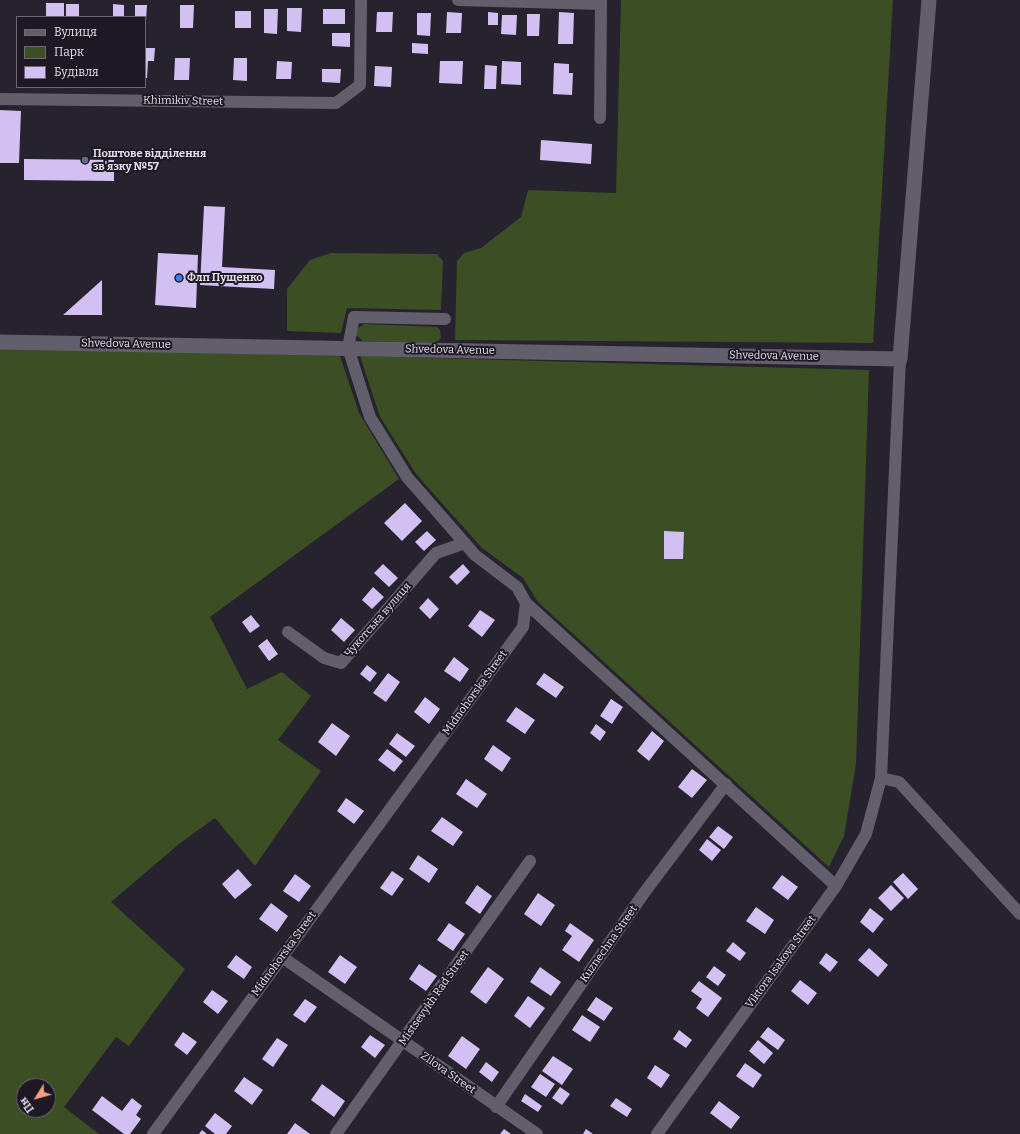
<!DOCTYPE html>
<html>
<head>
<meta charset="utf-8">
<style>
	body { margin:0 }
	#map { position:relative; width:1020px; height:1134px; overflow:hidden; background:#26222e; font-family:Bitter,serif }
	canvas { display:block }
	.legend { position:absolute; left:16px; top:16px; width:130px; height:72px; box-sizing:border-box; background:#1d1824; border:1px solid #6c6772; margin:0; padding:5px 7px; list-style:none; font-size:12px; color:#e2dee7 }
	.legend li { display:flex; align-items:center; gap:8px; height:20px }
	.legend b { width:20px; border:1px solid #6c6772 }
	.north { position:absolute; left:16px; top:1078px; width:40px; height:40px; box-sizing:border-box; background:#1d1824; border:1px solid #6c6772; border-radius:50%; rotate:233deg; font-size:11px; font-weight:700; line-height:16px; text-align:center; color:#e2dee7 }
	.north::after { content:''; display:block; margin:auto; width:14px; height:18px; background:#f3a082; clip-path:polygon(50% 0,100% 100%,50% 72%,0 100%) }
</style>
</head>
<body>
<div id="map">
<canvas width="1020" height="1134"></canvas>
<ul class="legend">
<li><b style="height:5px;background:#635e6c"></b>Вулиця</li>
<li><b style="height:11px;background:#3c4e23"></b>Парк</li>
<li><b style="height:11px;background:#d3c0f3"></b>Будівля</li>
</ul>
<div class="north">Пн</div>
</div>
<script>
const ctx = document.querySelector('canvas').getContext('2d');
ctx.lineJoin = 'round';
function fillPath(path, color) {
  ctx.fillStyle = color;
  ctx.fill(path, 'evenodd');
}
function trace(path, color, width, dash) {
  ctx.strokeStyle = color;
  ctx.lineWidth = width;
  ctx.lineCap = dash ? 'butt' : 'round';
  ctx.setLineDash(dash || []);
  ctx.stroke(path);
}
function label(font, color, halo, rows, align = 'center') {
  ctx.font = font + ' Bitter,serif';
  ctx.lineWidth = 4;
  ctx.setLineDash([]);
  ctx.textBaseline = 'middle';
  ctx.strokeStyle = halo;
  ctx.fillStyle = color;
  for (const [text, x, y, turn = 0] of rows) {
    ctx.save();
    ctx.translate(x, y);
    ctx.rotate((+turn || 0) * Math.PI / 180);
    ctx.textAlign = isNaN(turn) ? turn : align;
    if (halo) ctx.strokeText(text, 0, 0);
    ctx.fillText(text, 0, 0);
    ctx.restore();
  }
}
fillPath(new Path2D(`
	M621,0H893L873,343L455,340L457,261L464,253L481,248L521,217L528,190L616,193Z
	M331,253L437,254L443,261L441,310L347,308L341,333L287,331V289L310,260Z
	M364,324L437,327L440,330L441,338L435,343L363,341L356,335L357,329Z
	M0,348L340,356L359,413L399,479L210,617L247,689L282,672L311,696L278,740L321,771L255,866L215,818L179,844L111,902L185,969L129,1046L116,1037L64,1107L99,1134H0ZM24,1086H48V1110H24Z
	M360,356L869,370L856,764L844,836L829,867L538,602L523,578L482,548L416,474L380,417Z`), '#3c4e23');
fillPath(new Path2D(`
	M46,3H64V17H46Z
	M66,4H79V17H66Z
	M113,4L124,5V17H113Z
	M135,5H147L146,20L145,17H135Z
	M180,5H194L193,28H180Z
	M287,8H302L301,32L287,31Z
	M264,9H278L277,34L264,33Z
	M323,9H345V24H323Z
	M235,11H251V28H235Z
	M377,12H393L392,32H376Z
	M447,12L462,13L461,33H446Z
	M488,12L498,13V25H488Z
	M559,12L574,13L573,44H558Z
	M417,13H431L430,36L417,35Z
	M527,14H540L539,36H527Z
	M502,15H517L516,35L501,34Z
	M332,33H350V47L332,46Z
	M412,43L428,44V54L412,53Z
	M145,48H155L154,61H148L147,78H145Z
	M175,58H190L189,80H174Z
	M234,58H247V81L233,80Z
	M277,61L292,62L291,79H276Z
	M440,61H463L462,84L439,83Z
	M502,61L521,62V85L501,84Z
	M554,63L569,64V73H573L572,95L553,94Z
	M485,65L497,66L496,89H484Z
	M375,66L392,67L391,87L374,86Z
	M322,69H341L340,83L322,82Z
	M0,110L21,111L19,163H0Z
	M541,140L592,144L591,164L540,160Z
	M24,159L114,160V181L24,180Z
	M204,206L225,207L222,267L275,270L274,289L200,285Z
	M158,253L198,255L196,308L155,305Z
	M102,280V315H63Z
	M405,503L422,521L402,541L384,523Z
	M427,531L436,540L424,551L415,542Z
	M664,531L684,532L683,559H664Z
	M383,564L398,578L389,587L374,573Z
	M463,564L470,572L457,585L449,577Z
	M373,587L384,597L372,609L362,600Z
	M428,598L439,609L430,619L419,608Z
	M480,610L495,620L482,637L468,626Z
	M251,615L260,626L250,633L242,622Z
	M341,618L355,630L344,642L331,630Z
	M267,639L278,654L269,661L258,646Z
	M454,657L469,669L460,682L444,671Z
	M367,665L377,673L370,682L360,674Z
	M388,673L400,682L386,702L373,693Z
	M544,673L564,687L556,698L536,684Z
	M425,697L440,709L429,724L414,712Z
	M611,699L623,707L612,724L600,716Z
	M516,707L535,720L525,734L506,721Z
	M332,723L350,736L336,756L318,742Z
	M596,724L606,732L600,741L590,733Z
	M652,731L664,741L649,761L637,751Z
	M397,733L415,746L406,757L389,744Z
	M493,745L511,758L502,772L484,759Z
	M387,749L403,761L394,772L378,760Z
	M692,769L707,780L692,798L678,787Z
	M466,779L487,794L477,808L456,794Z
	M346,798L364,811L354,824L337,811Z
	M442,817L463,832L453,846L431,831Z
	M718,826L733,837L724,849L709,837Z
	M707,839L721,850L712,861L699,850Z
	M418,855L438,869L429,883L409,869Z
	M238,869L252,885L235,899L222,884Z
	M392,871L404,879L392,896L380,888Z
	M903,873L918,889L908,899L893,882Z
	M295,874L311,886L299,902L283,891Z
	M782,875L798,887L788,900L772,888Z
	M477,885L492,896L480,914L465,903Z
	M891,885L904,898L891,911L878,898Z
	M538,893L555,905L541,926L524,914Z
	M271,903L288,916L277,932L259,919Z
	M756,907L774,920L765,934L746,921Z
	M870,908L884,919L873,933L860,922Z
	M449,923L465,934L453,951L437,940Z
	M570,923L594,940L579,962L562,950L572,936L565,931Z
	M733,942L746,953L740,961L726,951Z
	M869,948L888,965L878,977L858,960Z
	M826,953L838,962L830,972L819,963Z
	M236,955L252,967L244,979L227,967Z
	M340,955L357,967L345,984L328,972Z
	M419,964L437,976L426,991L409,979Z
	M714,966L726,975L718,986L706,977Z
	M488,967L504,979L486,1004L470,992Z
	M540,967L561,982L551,996L530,982Z
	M800,980L817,993L808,1005L791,991Z
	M699,981L722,998L708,1017L696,1008L702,999L691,991Z
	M212,990L228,1001L218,1014L203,1002Z
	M528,996L545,1008L530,1028L514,1016Z
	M596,997L613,1008L604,1021L587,1010Z
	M305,999L317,1007L305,1023L293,1015Z
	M582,1015L600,1027L590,1042L572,1030Z
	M768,1027L785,1040L778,1050L760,1037Z
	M679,1030L692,1040L686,1048L673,1039Z
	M183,1032L197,1042L187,1055L174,1045Z
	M370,1035L385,1045L375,1058L361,1047Z
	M462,1036L480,1049L466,1069L448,1056Z
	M277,1038L288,1045L273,1067L262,1059Z
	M758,1040L773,1053L764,1064L749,1051Z
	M553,1056L573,1069L562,1085L542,1071Z
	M486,1062L499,1072L492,1082L479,1072Z
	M745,1063L762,1075L753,1088L736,1076Z
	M655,1065L670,1075L661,1088L647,1078Z
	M540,1074L555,1084L546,1097L531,1087Z
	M244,1077L263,1090L252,1105L234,1091Z
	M322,1084L345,1101L334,1117L311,1100Z
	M560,1087L570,1094L562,1105L552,1098Z
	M525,1094L542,1106L538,1112L521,1101Z
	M102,1096L122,1111L132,1098L142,1106L136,1115L141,1119L130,1134H124L92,1110Z
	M616,1098L632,1109L627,1117L610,1106Z
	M719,1101L740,1117L731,1129L710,1113Z
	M215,1113L232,1126L226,1134H215L205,1126Z
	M295,1123L310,1134H287Z
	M504,1129L511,1134H500Z
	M586,1129L593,1134H583Z
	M202,1130L207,1134H199Z`), '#d3c0f3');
trace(new Path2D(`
	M458,0L601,4
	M0,99L336,103L360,85L361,0
	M600,118L601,0
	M526,603L836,886
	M288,632L324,658L341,663L436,553L465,543
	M881,778L899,782L1020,914
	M282,957L537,1134
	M496,1107L644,893L726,784
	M153,1134L523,627L526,603L517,587L475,555L407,477L370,417L348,348L354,317L445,319
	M336,1134L530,861
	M657,1134L836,886L866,834L881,778L900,359`), '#635e6c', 12);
trace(new Path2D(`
	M0,342L900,359L929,0`), '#635e6c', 15);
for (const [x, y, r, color] of [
	[85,160,4,"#5c6f8a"],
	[179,278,4,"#3f7fe0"]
]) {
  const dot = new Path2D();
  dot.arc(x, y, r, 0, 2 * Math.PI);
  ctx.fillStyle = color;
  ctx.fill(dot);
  trace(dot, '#1d1824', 1.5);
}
label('11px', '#e2dee7', '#1d1824', [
	["Khimikiv Street",183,101,1],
	["Shvedova Avenue",126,344,1],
	["Shvedova Avenue",450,350,1],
	["Shvedova Avenue",774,356,1],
	["Чукотська вулиця",378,620,-49],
	["Midnohorska Street",475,693,-54],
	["Kuznechna Street",609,944,-55],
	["Midnohorska Street",284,954,-54],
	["Viktora Isakova Street",781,962,-54],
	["Mistsevykh Rad Street",434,998,-55],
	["Zilova Street",448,1073,35]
]);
label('bold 11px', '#e2dee7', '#1d1824', [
	["Поштове відділення",93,154],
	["зв'язку №57",93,167],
	["Флп Пущенко",187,278]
], 'left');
</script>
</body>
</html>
